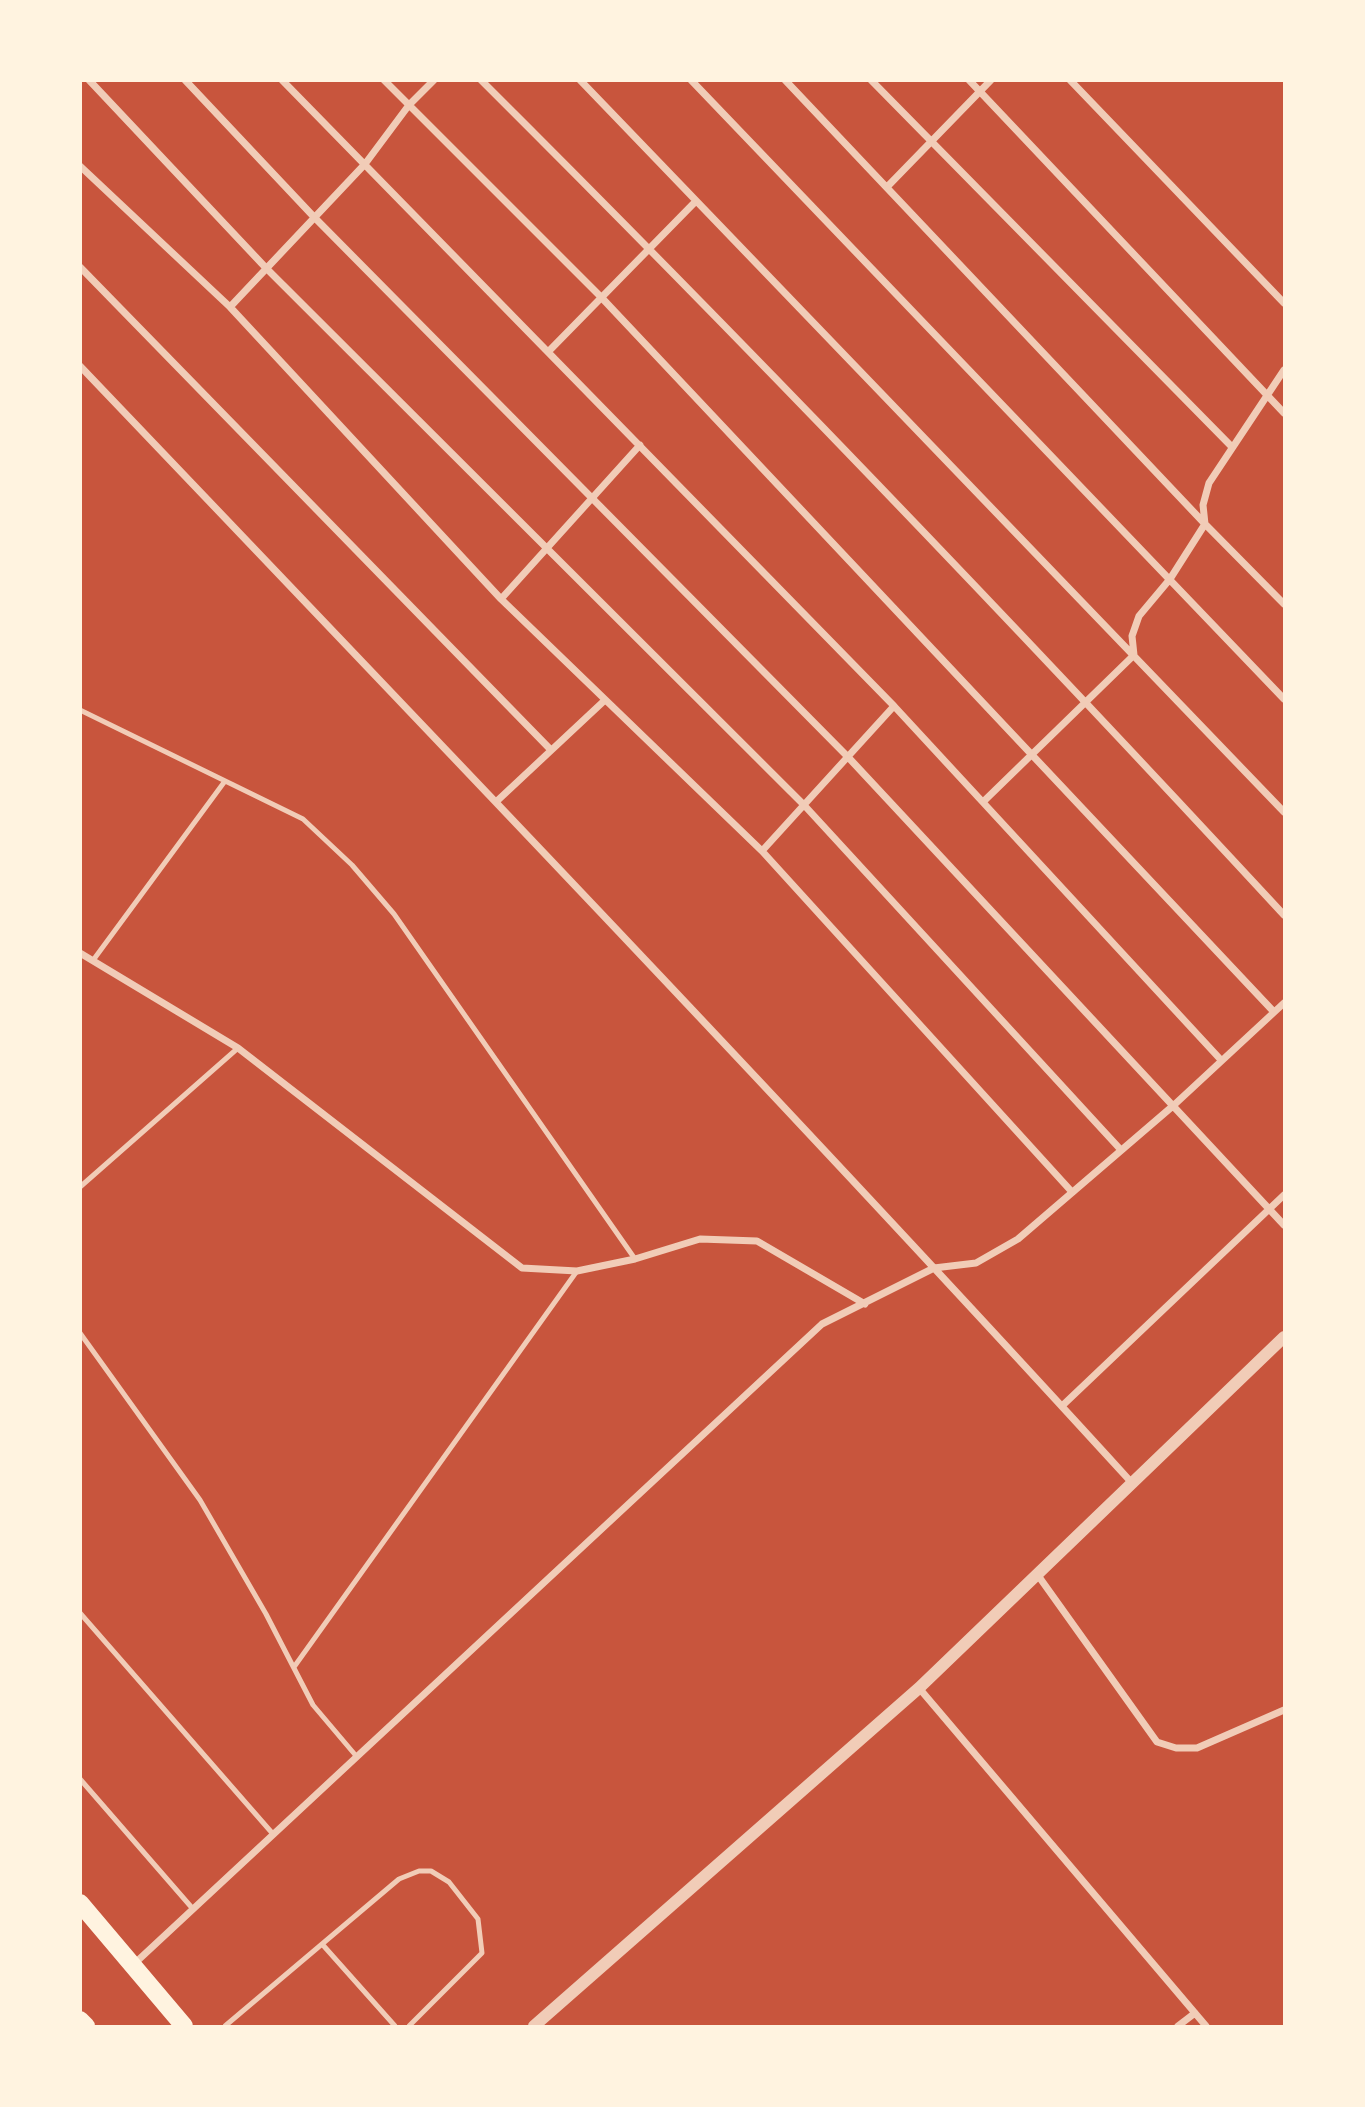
<!DOCTYPE html>
<html>
<head>
<meta charset="utf-8">
<style>
	body { margin:0 }
	#map { position:relative; width:1365px; height:2107px; overflow:hidden; background:#c8553d; font-family:"Fira Sans",sans-serif }
	canvas { display:block }
	.frame { position:absolute; inset:0; border:82px solid #fff3e0; pointer-events:none }
</style>
</head>
<body>
<div id="map">
<canvas width="1365" height="2107"></canvas>
<div class="frame"></div>
</div>
<script>
const ctx = document.querySelector('canvas').getContext('2d');
ctx.lineJoin = 'round';
function trace(path, color, width, dash) {
  ctx.strokeStyle = color;
  ctx.lineWidth = width;
  ctx.lineCap = dash ? 'butt' : 'round';
  ctx.setLineDash(dash || []);
  ctx.stroke(path);
}
trace(new Path2D(`
	M80,710L303,819L352,865L394,914L635,1259
	M94,959L225,781
	M80,1187L238,1048
	M80,1333L200,1500L266,1614L313,1705L357,1757
	M80,1613L273,1834
	M294,1667L577,1271
	M80,1779L193,1909
	M322,1944L395,2026
	M225,2026L399,1879L419,1871H431L449,1882L478,1919L482,1953L409,2026`), '#f1ccb7', 5);
trace(new Path2D(`
	M89,80L266,268L804,805L1121,1150
	M185,80L314,217L848,757L1284,1225
	M282,80L894,706L1221,1060
	M384,80L601,297L1274,1012
	M481,80C755,353 1022,632 1284,915
	M580,80L1284,812
	M691,80L1284,699
	M785,80L1205,524L1284,604
	M871,80L1232,447
	M969,80L1284,413
	M1070,80L1284,303
	M80,166L230,307L501,599L762,851L1072,1192
	M887,187L991,80
	M80,267L551,750
	M230,307L365,164L409,105L434,80
	M548,352L696,201
	M80,366C433,736 787,1105 1132,1483
	M501,599L640,445
	M497,801L605,700
	M983,802L1134,655L1132,636L1139,616L1170,579L1205,524L1203,505L1209,483L1284,370
	M762,851L894,706
	M80,953L238,1048L522,1268L577,1271L635,1259L700,1239L757,1241L865,1304
	M1062,1406L1284,1195
	M1037,1574L1157,1742L1176,1748H1197L1284,1710
	M919,1688L1206,2026
	M134,1964L822,1324L934,1268L976,1263L1018,1239L1174,1105L1284,1003
	M1178,2026L1195,2013`), '#f1ccb7', 7);
trace(new Path2D(`
	M534,2026L919,1688L1284,1337`), '#f1ccb7', 12);
trace(new Path2D(`
	M80,1903L184,2026
	M80,2020L86,2026`), '#fff3e0', 18);
</script>
</body>
</html>
